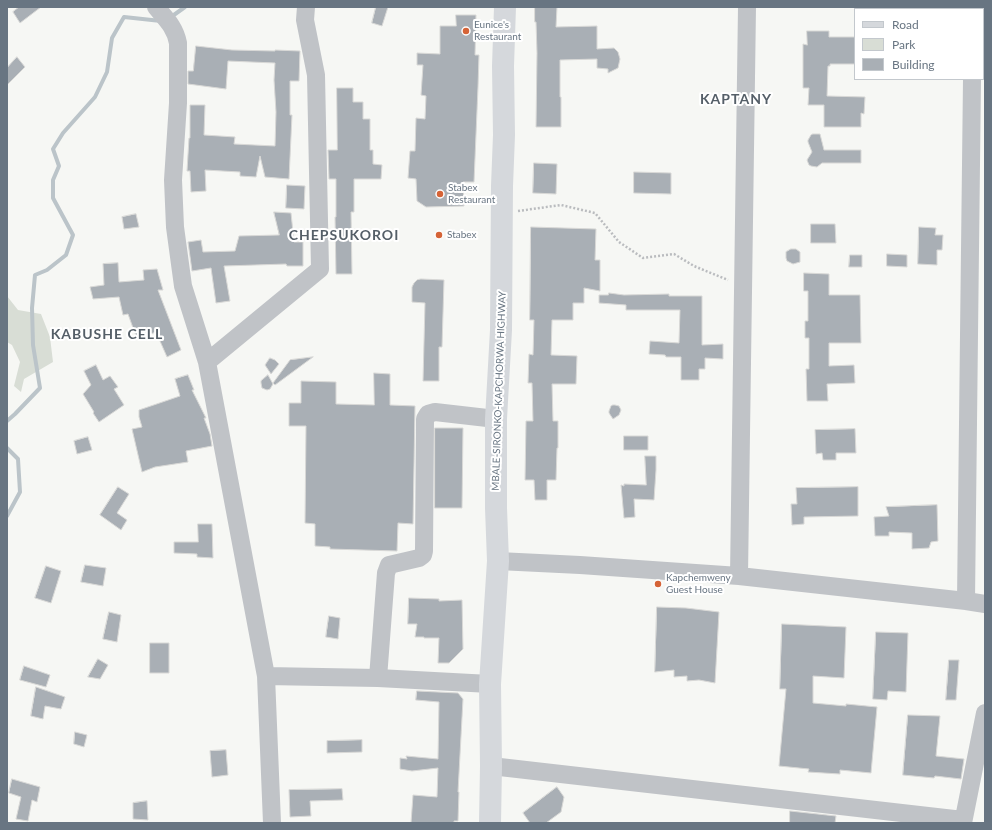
<!DOCTYPE html>
<html>
<head>
<meta charset="utf-8">
<style>
	body { margin:0 }
	#map { position:relative; width:992px; height:830px; overflow:hidden; background:#f6f7f4; font-family:Lato,sans-serif }
	canvas { display:block }
	.frame { position:absolute; inset:0; border:8px solid #687582; pointer-events:none }
	.legend { position:absolute; left:854px; top:8px; width:130px; height:72px; box-sizing:border-box; background:#fff; border:1px solid #c3c8cd; margin:0; padding:5px 7px; list-style:none; font-size:12px; color:#687582 }
	.legend li { display:flex; align-items:center; gap:8px; height:20px }
	.legend b { width:20px; border:1px solid #c3c8cd }
</style>
</head>
<body>
<div id="map">
<canvas width="992" height="830"></canvas>
<div class="frame"></div>
<ul class="legend">
<li><b style="height:5px;background:#d5d8dc"></b>Road</li>
<li><b style="height:11px;background:#d8ddd5"></b>Park</li>
<li><b style="height:11px;background:#a9afb5"></b>Building</li>
</ul>
</div>
<script>
const ctx = document.querySelector('canvas').getContext('2d');
ctx.lineJoin = 'round';
function fillPath(path, color) {
  ctx.fillStyle = color;
  ctx.fill(path, 'evenodd');
}
function trace(path, color, width, dash) {
  ctx.strokeStyle = color;
  ctx.lineWidth = width;
  ctx.lineCap = dash ? 'butt' : 'round';
  ctx.setLineDash(dash || []);
  ctx.stroke(path);
}
function label(font, color, halo, rows, align = 'center') {
  ctx.font = font + ' Lato,sans-serif';
  ctx.lineWidth = 4;
  ctx.setLineDash([]);
  ctx.textBaseline = 'middle';
  ctx.strokeStyle = halo;
  ctx.fillStyle = color;
  for (const [text, x, y, turn = 0] of rows) {
    ctx.save();
    ctx.translate(x, y);
    ctx.rotate((+turn || 0) * Math.PI / 180);
    ctx.textAlign = isNaN(turn) ? turn : align;
    if (halo) ctx.strokeText(text, 0, 0);
    ctx.fillText(text, 0, 0);
    ctx.restore();
  }
}
fillPath(new Path2D(`
	M7,296L18,310L41,314L50,337L53,362L24,379L21,392L14,386L20,362L12,345L7,342Z`), '#d8ddd5');
trace(new Path2D(`
	M171,17L185,7
	M7,421L15,414L40,388L33,345L32,308L35,275L47,270L66,255L73,235L53,198V180L59,166L53,149L63,133L95,97L107,72L112,38L124,17L161,21
	M7,448L18,459L20,492L7,516`), '#bbc4c9', 4);
const building = new Path2D(`
	M19,7H41L20,23L13,12Z
	M376,7H388L382,26L372,23Z
	M535,7H557L556,27L597,26V49L614,48L618,52L620,59L618,68L608,73V69L597,68V59L560,60V97H561V127H536L537,53L536,22H535Z
	M456,15H476L475,55H479L478,87L474,182H463L464,206L426,207L417,201L416,179L408,178L410,151H415L416,118L425,119L426,96L421,95L423,65H417V53L440,54V26H456Z
	M807,31H829V37H855V64H830V66H828L827,96L865,97L864,114L861,113V127H824V105H808L809,88H803V44L807,45Z
	M196,46L232,50L275,51V50L300,51L299,81H290V115H292L289,179L265,177L260,156L256,177L240,176V172L205,170L206,191L191,192L190,171H187L189,138H190V105H205L204,135L235,137L234,144L275,146L276,112L274,80L275,63L228,61L226,89L188,84V71H193Z
	M17,57L25,67L7,85V68Z
	M337,88H353V102H363V119H370V150H373V164L382,165L381,179H354V212H351L352,274H336L335,217H336V179H329L328,150H337Z
	M813,134H820L824,150H861V163H822L817,167L811,166L809,165L807,160L812,152L808,142V140L811,135Z
	M534,163L557,164L556,194L533,193Z
	M634,172L671,173V194L634,193Z
	M287,185L305,186L304,209L286,208Z
	M274,212L291,213L294,242H303V266H287L286,264L224,266L230,301L216,303L211,268L192,271L188,242L201,240L203,252L235,251L239,236L279,235Z
	M136,214L139,227L124,229L122,217Z
	M811,224H835L836,243H811Z
	M531,227L596,229L595,260H600V291L584,288V303H573V320H552L551,355L577,356L576,384H552L553,421H558V448H557L556,480H547V500H535L534,480H525L526,421H533L532,383H528L529,354L533,355L534,320H530Z
	M919,227L936,228L935,235H943L942,250H937V265L918,264Z
	M791,249H796L800,252V262L793,264L787,261L786,258V252Z
	M887,254L907,255V267L887,266Z
	M850,255H862V267H849Z
	M118,263L119,282L144,280L143,270L157,269L163,290H158L181,350L167,357L156,332L137,339L128,314L123,315L119,297L93,299L90,287L104,285L103,264Z
	M804,273L829,274V295H860L861,343H829V366L854,365L855,383L827,384L828,401H807L806,369H809V338H805V321H808V291H804Z
	M421,279L444,280L442,347H439V381H423L425,303L412,302V287L414,283L417,280Z
	M609,293L624,295L669,294V296H702V345L723,344V359L705,358V369H699V380H681V357H666L665,355L649,354L650,341L679,343L680,310H626V305L599,303V295H608Z
	M313,357L275,385L273,383L290,360Z
	M270,358L275,360L279,364L271,374L265,365L267,362Z
	M96,365L103,380L110,376L118,387L114,389L124,405L99,422L93,413L94,412L83,394L91,385L84,371Z
	M374,373L390,374V405L415,406L413,524L398,523L397,551L330,549V547L315,546V524L305,523L306,426H289V403H301V381L336,382V404L374,405Z
	M188,375L194,390H192L206,418H204L210,434L212,446L186,451L188,462L155,467L142,472L132,429L142,427L139,417V410L180,396L175,379Z
	M268,375L273,384L270,389L267,390L262,388L261,383V381Z
	M613,405H615L619,406L621,410L619,415L613,419L609,413V411L611,406Z
	M435,428H463L462,508H435Z
	M855,429L856,453H836V460H823L822,453L816,454L815,430Z
	M624,436H648V450H624Z
	M88,437L92,450L77,454L74,441Z
	M645,456H656V470L654,500L634,499L635,517L624,518L621,485L624,486V484L646,485Z
	M118,487L129,494L117,513L127,520L121,530L100,515Z
	M858,487V516L804,517V524L792,525L791,504H797L796,488Z
	M937,505L938,541L931,542L929,548L912,549V533L889,532V536H875L874,517L889,516L886,507Z
	M198,524H212L213,558L197,557V554L174,553V542H198Z
	M85,565L106,568L103,586L81,582Z
	M46,566L61,571L51,603L35,598Z
	M409,598L439,599V601L462,600L463,649L449,663H438L439,638H424V637H415L417,624H408Z
	M657,607L686,608L719,612L715,683L699,680L687,681V676L674,677V670L655,672Z
	M109,612L121,615L117,642L103,639Z
	M329,616L340,618L338,639L326,637Z
	M782,624L846,627L844,678L813,676V703L846,706V704L877,707L871,773L840,770V774L808,772L809,769L779,766L786,689H780Z
	M876,632L908,633L906,692L888,691L887,700L873,699Z
	M150,643H169V673H150Z
	M98,659L108,665L100,679L88,677Z
	M949,660H959L956,700H946Z
	M24,666L50,675L46,687L20,680Z
	M36,687L65,697L61,709L45,706L43,719L31,716Z
	M417,691L458,693L463,699L458,792H459L458,821H454V823H411L413,795L437,797L438,768L412,771L400,769V758L407,759L406,756L438,759L439,702L416,700Z
	M908,715L940,716L936,756L964,759L961,779L935,776L934,778L903,775Z
	M75,732L87,735L84,747L74,744Z
	M362,740V752L327,753V741Z
	M226,750L228,775L212,777L210,751Z
	M12,779L40,787L37,802L32,800L28,821L16,819L21,797L9,793Z
	M557,787L564,797L561,812L546,823H530L523,813Z
	M342,789L343,800L310,801L311,816L290,817L289,790Z
	M147,801L148,820L133,819V803Z
	M790,811L836,816L835,823H790Z`);
fillPath(building, '#a9afb5');
trace(building, '#d8d8d6', 1);
trace(new Path2D(`
	M518,211L561,205L595,213L619,242L643,258L674,254L694,266L728,280`), '#babcbf', 2.5, [2, 2]);
trace(new Path2D(`
	M156,7C166,19 175,27 178,43V103L173,180L175,227L183,286L207,362L266,676L378,678L490,684
	M973,9V7
	M207,362L320,269L316,75L305,20L306,7
	M498,561L580,565L739,576L966,601L985,604
	M739,576L747,7
	M966,601L969,335L972,79
	M266,676L272,823
	M378,678L386,573L389,565L419,558L423,555L424,551L425,419L428,414L435,412L496,419
	M491,766L963,820
	M963,823L985,713`), '#c0c3c7', 18);
trace(new Path2D(`
	M490,823L491,766L490,684L498,561L496,508V419L501,330L502,186L504,135L503,66L505,7`), '#d5d8dc', 22);
for (const [x, y, r, color] of [
	[466,31,4,"#d56336"],
	[440,194,4,"#d56336"],
	[439,235,4,"#d56336"],
	[658,584,4,"#d56336"]
]) {
  const dot = new Path2D();
  dot.arc(x, y, r, 0, 2 * Math.PI);
  ctx.fillStyle = color;
  ctx.fill(dot);
  trace(dot, '#fff', 1.5);
}
label('10px', '#687582', '#fff', [
	["Eunice's",474,25],
	["Restaurant",474,37],
	["Stabex",448,188],
	["Restaurant",448,200],
	["Stabex",447,235],
	["Kapchemweny",666,578],
	["Guest House",666,590]
], 'left');
label('10px', '#687582', '#fff', [
	["MBALE-SIRONKO-KAPCHORWA HIGHWAY",499,391,-88]
]);
ctx.letterSpacing = '1px';
label('bold 14px', '#555f68', '#fff', [
	["KAPTANY",736,99],
	["CHEPSUKOROI",344,235],
	["KABUSHE CELL",107,334]
]);
ctx.letterSpacing = '0px';
</script>
</body>
</html>
